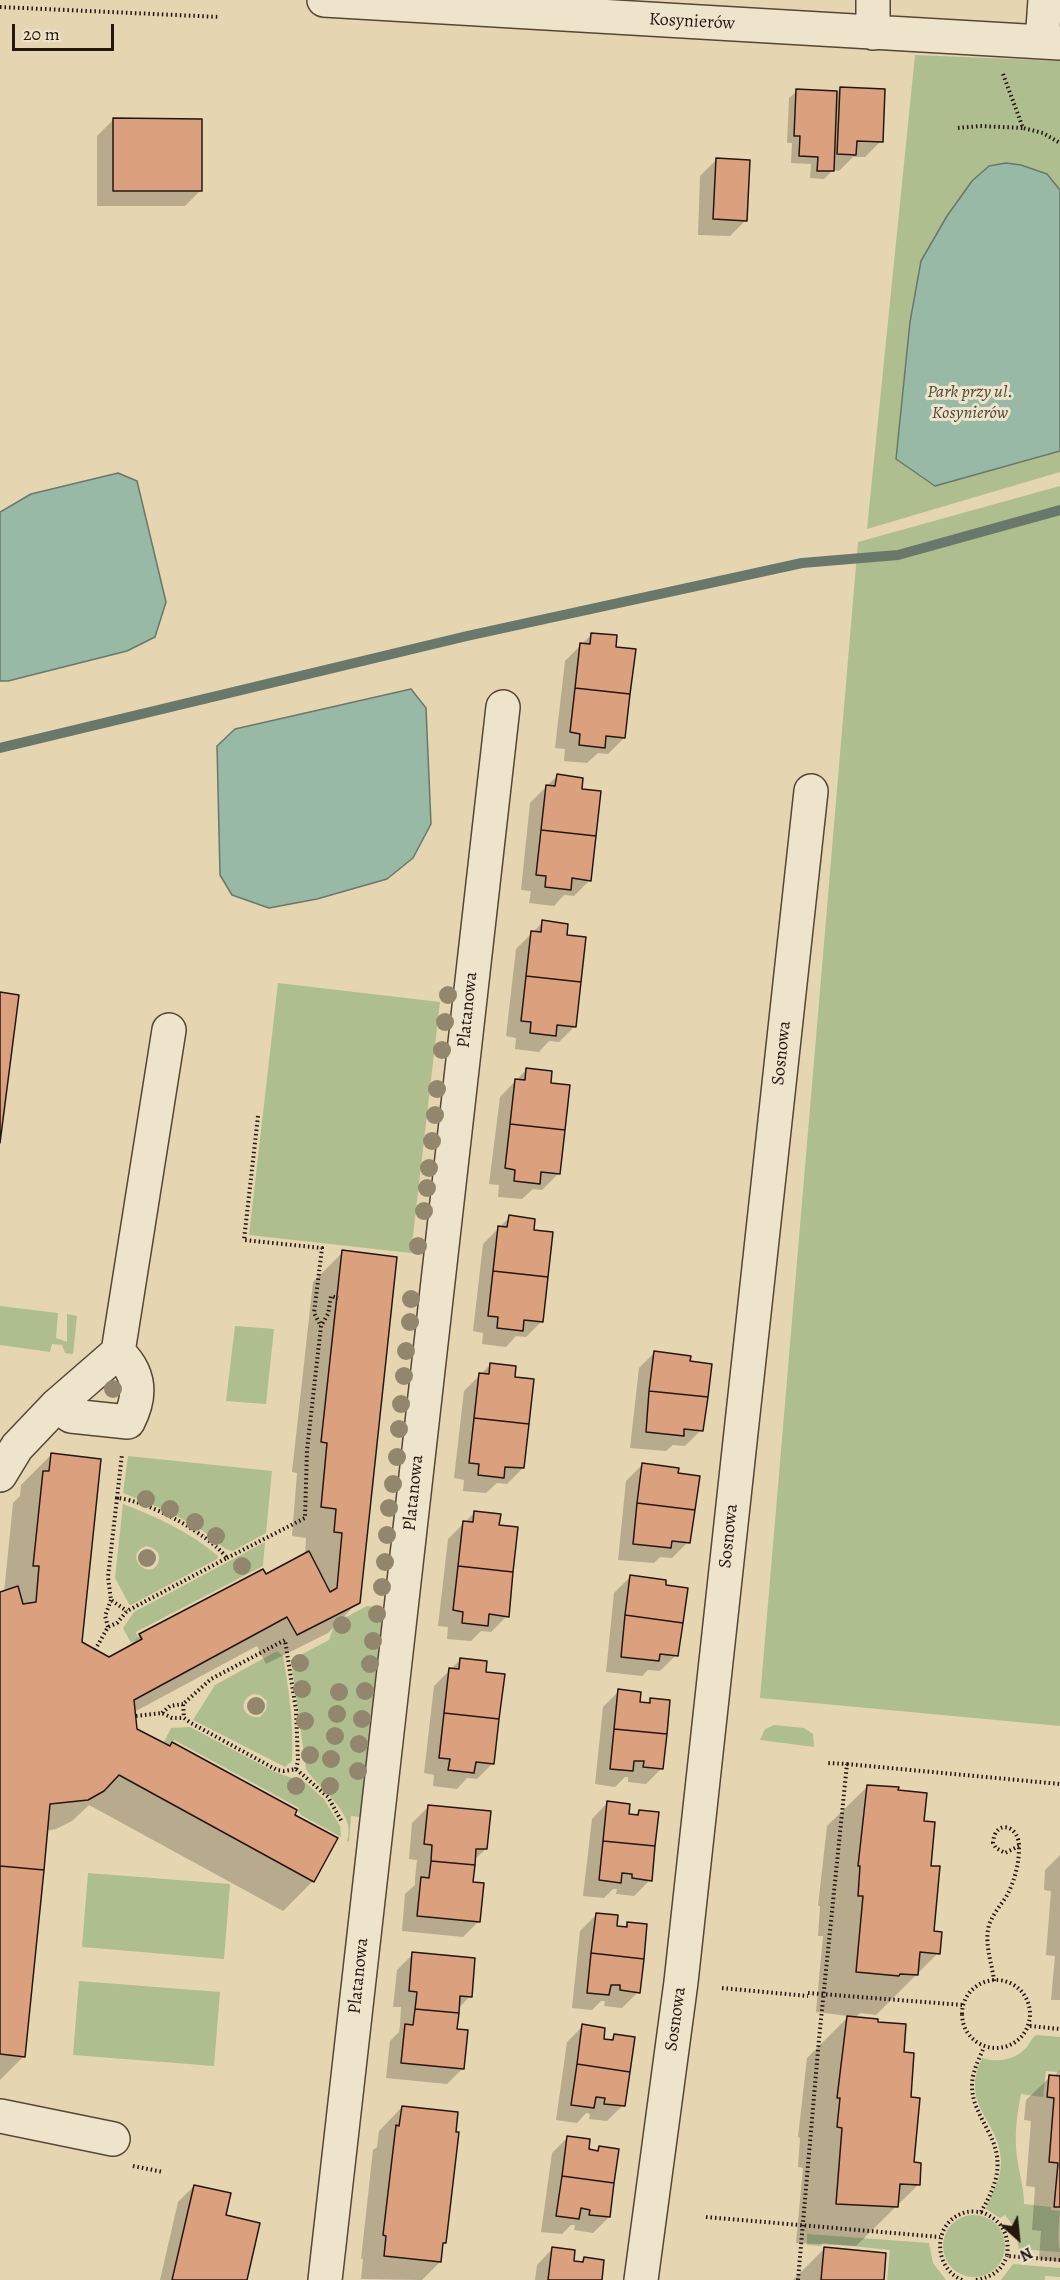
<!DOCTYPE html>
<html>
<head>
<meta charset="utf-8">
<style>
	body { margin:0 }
	#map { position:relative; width:1060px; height:2280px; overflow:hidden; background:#e5d5b1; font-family:Alegreya,serif }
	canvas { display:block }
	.north { position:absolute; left:988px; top:2208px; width:60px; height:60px; -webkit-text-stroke:4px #eee4cc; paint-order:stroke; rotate:153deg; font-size:16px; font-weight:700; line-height:24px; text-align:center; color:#25160f }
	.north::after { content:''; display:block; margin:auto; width:21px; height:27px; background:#25160f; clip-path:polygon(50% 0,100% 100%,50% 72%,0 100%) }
	.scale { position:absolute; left:12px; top:24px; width:102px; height:27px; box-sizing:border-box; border:3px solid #25160f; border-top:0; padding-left:8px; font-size:18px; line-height:21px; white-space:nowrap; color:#25160f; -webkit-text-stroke:4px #eee4cc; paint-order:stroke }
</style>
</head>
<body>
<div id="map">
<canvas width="1060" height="2280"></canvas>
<div class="north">N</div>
<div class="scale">20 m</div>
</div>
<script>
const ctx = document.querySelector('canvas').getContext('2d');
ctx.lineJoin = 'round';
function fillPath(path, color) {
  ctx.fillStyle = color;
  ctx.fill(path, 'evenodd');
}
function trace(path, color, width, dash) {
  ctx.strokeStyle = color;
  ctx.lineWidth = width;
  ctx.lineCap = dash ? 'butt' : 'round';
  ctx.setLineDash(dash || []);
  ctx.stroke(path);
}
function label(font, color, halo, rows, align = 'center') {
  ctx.font = font + ' Alegreya,serif';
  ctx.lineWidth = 6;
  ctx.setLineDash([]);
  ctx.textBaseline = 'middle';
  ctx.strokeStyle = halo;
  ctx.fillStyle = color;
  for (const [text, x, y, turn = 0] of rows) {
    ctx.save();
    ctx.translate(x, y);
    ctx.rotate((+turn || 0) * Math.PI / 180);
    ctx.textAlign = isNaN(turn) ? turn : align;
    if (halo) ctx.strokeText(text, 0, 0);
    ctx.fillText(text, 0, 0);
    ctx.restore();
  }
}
fillPath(new Path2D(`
	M915,55L1060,61V472L867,529Z
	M1060,486V1726L760,1698L858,542Z
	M278,983L440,1002L411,1253L249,1235Z
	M0,1306L58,1313L56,1338L67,1342V1314L77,1316L73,1354L65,1353L62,1345L52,1344L50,1352L0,1345Z
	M235,1326L274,1329L266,1404L226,1401Z
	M128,1456L272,1471L266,1533L233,1551C223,1550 217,1541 209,1535C183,1517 153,1505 123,1493Z
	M123,1504C157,1517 190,1532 218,1556L217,1559L131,1605L129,1604L115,1578ZM147,1546C155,1548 162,1554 158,1563C149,1582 121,1554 147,1546Z
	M265,1542L263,1566L136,1632L138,1638L131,1643L123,1628L134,1612Z
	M367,1606L383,1608L360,1817L351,1816L349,1842L347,1841C357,1812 318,1789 306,1769L291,1660L329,1640L335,1623Z
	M277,1651L283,1656C289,1691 294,1725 292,1761L285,1767L193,1720L215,1685ZM253,1694L260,1695L267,1701L266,1710L260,1717C243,1719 237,1701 253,1694Z
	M774,1725L804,1728L813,1734L814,1747L760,1740L765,1729Z
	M190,1727L275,1772L306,1783L324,1799L340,1826L341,1837L301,1815L298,1811L299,1808L174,1740L170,1746L164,1742L171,1728Z
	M88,1873L230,1884L224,1959L82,1947Z
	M79,1981L220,1992L214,2066L73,2055Z
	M1036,2035L1060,2037V2072L1046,2071L1043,2097L1021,2094C1017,2114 1014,2136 1017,2157C1019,2173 1024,2187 1024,2204L1051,2207V2210L1060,2211L1058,2236L1060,2252L1019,2249L1014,2227L1005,2215L1000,2218L986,2209C992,2190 1001,2183 1001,2160C999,2119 959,2106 982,2058C998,2063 1015,2060 1027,2047C1030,2043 1031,2039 1036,2035Z
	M943 2246a31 31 0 1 1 62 0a31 31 0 1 1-62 0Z
	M807,2234L929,2243L933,2263L946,2280H887L890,2250L822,2243L821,2246L807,2245Z
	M1013,2264L1060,2268V2277L1045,2276V2280H1001Z`), '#afbe8f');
const water = new Path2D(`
	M1006,163L1021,165L1047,174L1060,190V451L935,486L896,459L910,322L921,261L947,216L972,181L989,166Z
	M118,473L137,481L166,602L155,637L127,651L8,681H0V512L31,494Z
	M411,689L426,708L431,824L413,858L387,879L317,899L269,908L232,895L220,875L217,746L235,729Z`);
fillPath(water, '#97b9a6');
trace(water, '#69786a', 1.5);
fillPath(new Path2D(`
	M841,88L881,141L865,157H853L839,171L833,170L824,179L810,178L811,164L791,163L792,143H787L789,98L797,91L836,93Z
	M113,120L201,190L185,206H97V136Z
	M716,160L746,220L730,236L698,235L700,176Z
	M592,634L615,648L624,738L608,754L598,753L587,763L564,761L565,749L555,748L565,661Z
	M557,776L580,790L590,880L574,896L564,895L554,906L529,903L531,891L521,890L530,803Z
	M543,922L566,937L575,1026L559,1042L549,1041L539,1052L515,1049L516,1038L506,1036L516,949Z
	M526,1070L549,1084L558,1174L542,1190L533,1189L522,1199L498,1197L499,1185L489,1184L500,1097Z
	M510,1217L533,1231L542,1321L526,1337L516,1336L506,1347L482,1344L483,1333L473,1331L483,1244Z
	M343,1252L358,1602L328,1633L266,1664L257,1646L134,1712L136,1730L293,1815L313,1881L283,1911L89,1805L72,1821L56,1829L46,1831L24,2056L0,2080V1594L4,1593L13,1503L20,1496L21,1485L51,1455L81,1643L109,1658L126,1649L140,1635L305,1555L306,1538L292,1536L297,1473L292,1472L313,1282Z
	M655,1352L689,1362L701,1430L685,1446L673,1445L666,1451L630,1448L639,1368Z
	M491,1364L523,1468L507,1484L497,1483L486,1493L463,1491L464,1480L454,1478L464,1391Z
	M642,1465L688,1542L672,1558L660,1557L654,1563L618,1560L626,1481Z
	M475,1512L498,1527L507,1616L491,1632L481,1631L471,1641L447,1639L448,1627L438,1626L448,1539Z
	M630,1577L676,1655L660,1671L648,1670L642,1676L606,1672L614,1593Z
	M461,1659L493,1763L477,1779L467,1778L457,1789L433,1786L434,1775L424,1773L434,1686Z
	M619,1691L639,1704H646L651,1699L662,1768L646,1784L628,1782V1777H625L615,1787L595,1784L603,1707Z
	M868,1786L897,1792L923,1822L929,1867L932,1932L938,1953L876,2015L860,2013L856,2017L816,2012L823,1936H818L820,1906H818L827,1826Z
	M608,1802L627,1815L635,1816L639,1812L650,1880L634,1896L616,1894L617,1889H613L604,1898L583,1896L592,1819Z
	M428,1807L486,1849L473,1861L471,1883L479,1921L463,1937L402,1931L405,1894L415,1885V1879L417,1860L409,1859L412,1823Z
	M1060,1855V2000H1051L1055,1956L1046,1955L1051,1891L1044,1890L1045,1870Z
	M596,1915L616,1927L623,1928L628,1923L638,1992L622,2008L604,2006L605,2001H601L592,2010L572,2008L580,1931Z
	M413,1954L470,1996L458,2009L456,2031L463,2068L447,2084L386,2078L390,2041L399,2032L400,2025L401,2007H393L397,1970Z
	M847,2018L877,2023L902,2054L909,2098L912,2164L918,2185L856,2246L796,2243L803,2168L798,2167L800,2138L798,2137L807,2058Z
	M583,2026L602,2040L609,2041L614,2036L623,2105L607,2121L589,2119L590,2114L586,2113L577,2123L556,2120L567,2042Z
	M1060,2070V2262L1039,2259L1041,2231L1032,2230L1035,2187L1026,2186L1031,2121L1024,2120L1026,2100L1050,2077H1053Z
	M402,2107L444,2242L442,2245L440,2262L422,2280L361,2279L363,2259H361L373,2150L377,2147L379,2131Z
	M568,2137L587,2151L595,2152L599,2147L609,2217L593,2233L574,2230L575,2225H571L562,2234L541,2232L552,2153Z
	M194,2186L224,2216L245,2280H160L178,2202Z
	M553,2248L572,2262L580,2263L584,2259L600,2280H535L537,2265Z
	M825,2248L883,2280H793Z`), '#0003');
trace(new Path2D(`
	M0,748L467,636L802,563L898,555L1060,510`), '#69786a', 10);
const building = new Path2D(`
	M840,87L885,89L883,142L857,141L856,155L837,154Z
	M796,89L837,91L834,171H817L818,157L799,156L800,136H794Z
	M113,118L202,119V191H113Z
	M716,158L750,160L747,221L713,219Z
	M591,633L617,635L616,647L636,649L630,694L575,688L580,643L590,644Z
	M575,688L630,694L625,738L606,736L605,748L579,745L580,734L570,732Z
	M557,774L583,778L582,789L601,791L596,836L541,830L546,785L555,786Z
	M541,830L596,836L591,881L572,878L571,890L545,887L546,876L536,875Z
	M542,920L568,924L567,935L586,937L581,982L526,976L531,931L541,932Z
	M526,976L581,982L576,1027L557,1025L556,1036L530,1033L531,1022L521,1021Z
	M0,992L19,995L0,1143Z
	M526,1068L552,1071L551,1083L570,1085L565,1130L510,1124L515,1079L525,1080Z
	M510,1124L565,1130L560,1174L541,1172L540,1184L514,1181L515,1170L505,1168Z
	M509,1215L535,1219L534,1230L553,1232L548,1277L493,1271L498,1226L507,1227Z
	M342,1250L397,1257L360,1603L297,1635L287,1617L134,1700L137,1729L170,1746L172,1742L297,1810L295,1815L338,1838L314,1882L119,1775L104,1791L88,1800L50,1804L44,1870L0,1866V1592L18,1586L23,1604L36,1602L39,1566H33L43,1471H49L51,1453L101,1459L82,1642L109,1657L142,1639L139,1634L263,1569L266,1574L309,1551L330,1592L337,1588L342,1533L334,1532L336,1509L321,1507L327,1443L321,1442Z
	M493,1271L548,1277L543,1322L524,1320L523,1331L497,1328L498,1317L488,1316Z
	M654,1351L691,1356L690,1361L712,1364L708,1397L649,1391Z
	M490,1363L516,1366L515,1377L534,1379L529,1424L474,1418L479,1373L489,1374Z
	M649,1391L708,1397L703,1431L684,1429V1436L646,1432Z
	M474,1418L529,1424L524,1468L505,1467L504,1478L478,1475L479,1464L469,1463Z
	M642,1463L679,1468L678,1473L700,1476L695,1510L637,1503Z
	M637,1503L695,1510L690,1543L672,1541L671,1548L633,1544Z
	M474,1511L501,1514L499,1525L518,1527L513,1572L458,1566L463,1521L473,1522Z
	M458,1566L513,1572L509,1617L489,1614L488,1626L462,1623L463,1612L453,1610Z
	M630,1575L666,1580V1585L688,1588L683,1623L625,1615Z
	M625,1615L683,1623L678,1656L660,1654L659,1661L621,1657Z
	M460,1658L487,1661L486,1672L505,1674L499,1719L444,1713L449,1668L459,1669Z
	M618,1689L641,1692L640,1702L650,1703V1698L670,1700L667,1734L614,1729Z
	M444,1713L499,1719L494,1764L476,1762L474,1773L448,1770L450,1759L439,1758Z
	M614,1729L667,1734L663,1769L643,1767L644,1761H634L633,1771L610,1769Z
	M867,1785L899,1787L898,1790L927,1793L924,1821L935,1822L931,1866H940L934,1931L942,1932L940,1954L920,1952L918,1975L900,1974L899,1976L856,1972L863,1896H858L860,1866H858Z
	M607,1801L630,1804L629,1814L638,1815L639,1810L659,1812L655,1846L603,1841Z
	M428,1805L491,1811L487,1849H476L475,1865L431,1861L432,1845L424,1844Z
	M603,1841L655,1846L652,1881L632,1878V1874L622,1873L621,1883L599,1880Z
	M431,1861L475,1865L473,1882L484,1883L480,1922L417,1916L421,1877L429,1878Z
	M0,1866L44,1870L25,2057L0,2054Z
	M596,1913L618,1915L617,1926L627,1927V1922L647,1924L644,1959L591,1953Z
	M412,1952L475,1958L472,1997L460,1996L459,2013L415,2009L417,1992L409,1991Z
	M591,1953L644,1959L640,1993L620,1990V1985H611L609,1995L587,1993Z
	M415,2009L459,2013L457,2029L468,2030L464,2069L401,2063L405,2024L413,2025Z
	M847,2016L878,2019V2022L906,2024L904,2052L914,2053L911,2097L920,2098L914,2162L921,2163L920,2185L900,2184L898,2207L836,2204L842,2128L837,2127L840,2098H837Z
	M582,2024L605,2028L604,2039L613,2040L614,2034L635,2037L630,2072L577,2064Z
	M577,2064L630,2072L625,2106L604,2104L605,2098L596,2097L594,2108L571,2105Z
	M1049,2075L1060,2076V2207H1054L1058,2163L1049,2162L1054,2098L1047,2097Z
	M402,2106L458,2112L456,2132H459L446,2243H443L441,2262L384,2256L386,2236L383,2235L396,2125L399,2126Z
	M567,2136L590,2139L589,2149L598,2151L599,2146L619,2149L614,2183L562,2176Z
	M562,2176L614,2183L610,2217L589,2215L590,2210L581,2208L579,2219L556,2216Z
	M194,2185L231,2193L226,2215L260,2223L247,2280H172Z
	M552,2247L575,2250L574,2261L583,2262L584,2257L604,2260L602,2280H548Z
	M824,2247L886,2253L884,2280H821Z`);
fillPath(building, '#dba17f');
trace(building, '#25160f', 1.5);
const minor = new Path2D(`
	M324,0L1060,43
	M873,0V33
	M1042,42L1045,0
	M57,1405L71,1416L128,1422C142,1395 140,1373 118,1352
	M0,1475L17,1447L57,1405L118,1352L169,1030
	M0,2116L113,2139
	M325,2280L503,707
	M641,2280L681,1982L811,791`);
trace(minor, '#554638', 36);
trace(new Path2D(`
	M0,7L220,17
	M1003,74L1023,128L1043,133L1060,143
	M958,128L980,126L1023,128
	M258,1116L244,1240L322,1248L314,1313L321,1326
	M117,1498L122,1454
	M227,1558L305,1518L307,1450L321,1326L328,1314L331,1296L338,1298
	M108,1627L105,1616L111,1600
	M95,1650L108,1627L117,1623L127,1611L227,1558C207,1533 149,1501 117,1498L108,1577L111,1600L127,1611
	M162,1713L170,1706L183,1704
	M136,1716L162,1713L172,1718H184
	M847,1764L1060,1784
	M296,1769L298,1761L296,1710L285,1640L211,1679L183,1704L184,1718L191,1723L277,1770L284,1771L296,1769L328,1797L342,1822
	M962 2014a34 34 0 1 1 68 0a34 34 0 1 1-68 0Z
	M994,1981C992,1962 984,1945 989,1925C993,1914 1000,1906 1006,1897C1014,1883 1019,1865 1019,1848C1020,1825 995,1818 993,1843L996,1848L1005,1853L1019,1846
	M722,1988L808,1996
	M808,1993L963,2005
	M1030,2026L1060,2029
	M133,2166L163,2172
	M981,2212C1001,2219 1010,2234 1007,2256L1060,2260
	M706,2217L940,2237
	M798,2280L819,2039L847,1764L827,1763
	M962,2280C932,2267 932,2220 967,2212C971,2211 977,2212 981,2212C998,2182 1005,2161 987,2129C980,2115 972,2102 972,2086C972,2072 979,2059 984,2047
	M976,2280C992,2277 1001,2271 1007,2256`), '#25160f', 4, [1.5, 3]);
trace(minor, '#eee4cc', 33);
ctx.fillStyle = '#92876d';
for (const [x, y] of [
	[448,995],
	[445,1022],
	[442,1050],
	[437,1089],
	[435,1115],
	[432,1141],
	[429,1168],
	[427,1188],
	[424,1211],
	[418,1246],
	[411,1299],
	[410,1322],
	[406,1351],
	[404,1376],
	[113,1389],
	[401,1404],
	[399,1429],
	[397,1457],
	[393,1484],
	[146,1499],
	[389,1508],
	[170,1509],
	[195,1522],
	[387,1535],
	[216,1536],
	[147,1558],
	[385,1562],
	[242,1566],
	[382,1587],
	[377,1614],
	[342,1625],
	[373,1641],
	[300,1663],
	[370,1664],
	[302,1689],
	[365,1691],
	[339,1692],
	[256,1706],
	[337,1714],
	[362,1719],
	[305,1721],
	[335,1736],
	[359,1744],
	[310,1755],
	[331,1759],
	[358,1771],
	[296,1786],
	[330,1786]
]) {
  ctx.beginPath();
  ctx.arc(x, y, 9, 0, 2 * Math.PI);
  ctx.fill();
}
label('18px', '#25160f', '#eee4cc', [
	["Kosynierów",692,22,3],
	["Platanowa",468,1010,-84],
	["Sosnowa",782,1053,-84],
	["Platanowa",414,1493,-84],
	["Sosnowa",729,1536,-84],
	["Platanowa",359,1976,-84],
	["Sosnowa",676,2019,-82]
]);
label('italic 18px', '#4e4835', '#eee4cc', [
	["Park przy ul.",970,393],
	["Kosynierów",970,414]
]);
</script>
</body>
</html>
